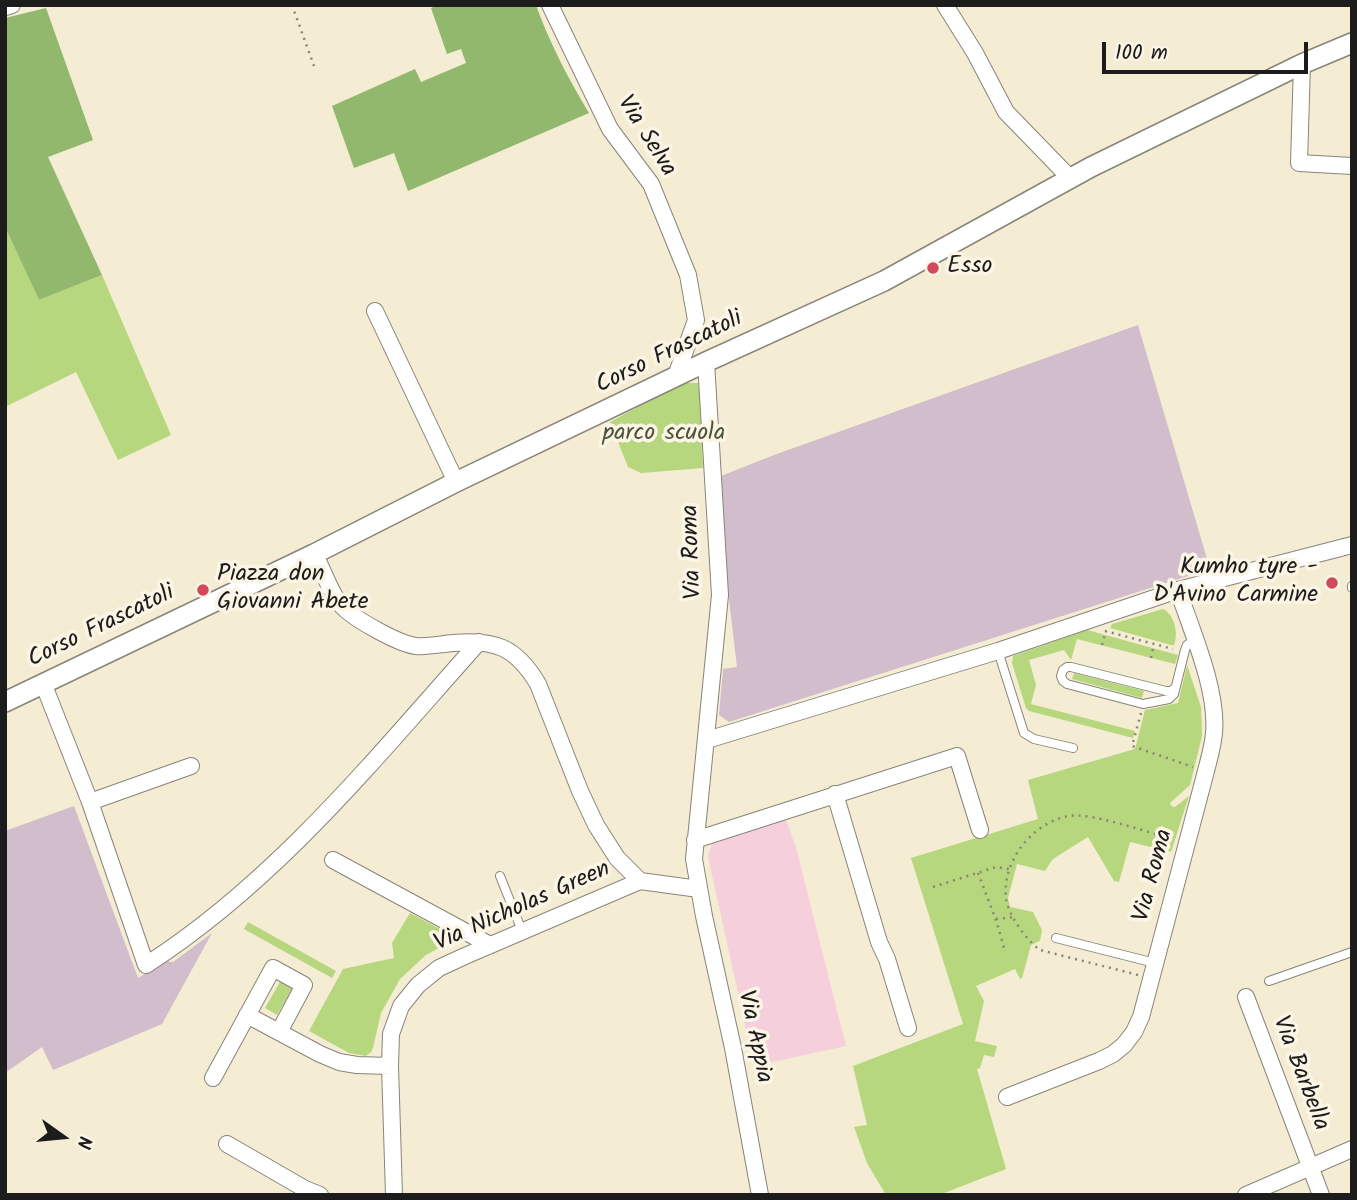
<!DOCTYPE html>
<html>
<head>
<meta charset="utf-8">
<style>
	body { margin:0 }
	#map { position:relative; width:1357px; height:1200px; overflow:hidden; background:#f4ecd3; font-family:Kalam,sans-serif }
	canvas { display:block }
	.frame { position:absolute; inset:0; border:7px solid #1c1c1c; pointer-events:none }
	.north { position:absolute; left:28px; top:1102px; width:70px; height:70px; -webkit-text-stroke:5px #fcf5e5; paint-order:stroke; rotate:105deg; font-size:19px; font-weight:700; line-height:28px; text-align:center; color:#1c1c1c }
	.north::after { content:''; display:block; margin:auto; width:24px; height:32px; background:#1c1c1c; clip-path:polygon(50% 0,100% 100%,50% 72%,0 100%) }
	.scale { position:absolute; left:1102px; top:42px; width:206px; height:32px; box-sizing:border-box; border:4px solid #1c1c1c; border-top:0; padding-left:9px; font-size:21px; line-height:24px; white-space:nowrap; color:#1c1c1c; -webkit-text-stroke:5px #fcf5e5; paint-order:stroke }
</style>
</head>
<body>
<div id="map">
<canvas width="1357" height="1200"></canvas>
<div class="frame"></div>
<div class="north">N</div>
<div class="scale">100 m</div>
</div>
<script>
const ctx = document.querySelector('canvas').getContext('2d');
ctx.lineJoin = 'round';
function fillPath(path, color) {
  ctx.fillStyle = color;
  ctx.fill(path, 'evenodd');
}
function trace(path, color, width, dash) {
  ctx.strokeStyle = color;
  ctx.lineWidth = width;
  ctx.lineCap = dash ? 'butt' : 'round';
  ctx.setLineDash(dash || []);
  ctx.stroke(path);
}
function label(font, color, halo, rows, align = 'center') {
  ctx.font = font + ' Kalam,sans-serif';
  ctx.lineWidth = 7;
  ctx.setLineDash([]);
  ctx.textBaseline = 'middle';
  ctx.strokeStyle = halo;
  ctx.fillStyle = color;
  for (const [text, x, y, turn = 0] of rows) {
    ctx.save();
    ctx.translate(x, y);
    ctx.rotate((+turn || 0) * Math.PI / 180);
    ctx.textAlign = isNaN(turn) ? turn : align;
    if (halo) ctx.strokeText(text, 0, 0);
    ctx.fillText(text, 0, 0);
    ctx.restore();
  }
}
fillPath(new Path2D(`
	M778,818L786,820L796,847L846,1046L754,1066L708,857L713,840Z`), '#f5cfdc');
fillPath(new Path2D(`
	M1138,325L1210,569L729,722L719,715L723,669L737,667L728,591L721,476L774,455Z
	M74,806L138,978L166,961L173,962L212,933L162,1024L53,1070L42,1047L5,1073V831Z`), '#d1bdcc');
fillPath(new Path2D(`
	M5,227L39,300L102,275L171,435L118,460L76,372L5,407Z
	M682,383H700L703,468L641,473L628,467L610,422Z
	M1163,609C1174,614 1179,633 1174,645H1171L1110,628L1112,624Z
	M1087,630L1178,655L1175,664L1077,639L1071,660L1064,650L1029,660L1036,685L1031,704L1135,731L1133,738L1029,711L1026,708L1012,663L1013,656Z
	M1187,665L1201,707L1202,736L1190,785L1170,803L1171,806L1175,807L1189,796L1171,852L1130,842L1119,882L1114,881L1088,837L1056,857L1052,860L1045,871L1017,864L1008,898L1010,907L1033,912L1042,930L1040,941L1031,945L1022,978L1020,979L1015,969L976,986L984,1001L975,1041L997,1046L994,1057L984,1055L980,1068L977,1069L1006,1169L939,1195H886L867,1163L854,1127L867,1125L853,1066L963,1024L911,858L1038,819L1028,780L1135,749L1145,710L1178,703Z
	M1074,673L1144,691L1142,698L1072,679Z
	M410,913L451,935L453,937L452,941L426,955L400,979L381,1013L373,1048L371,1052L366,1056L349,1053L309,1031L343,969L394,958L392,943Z
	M248,922L336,971L332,978L244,929Z
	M281,980L293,987L277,1015L265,1008Z`), '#b7d77e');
fillPath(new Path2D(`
	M438,5H536C550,44 568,78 589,113L408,191L394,153L354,168L332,106L415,69L421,82L466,63L461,49L447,54L431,8Z
	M46,8L93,140L48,157L102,275L39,300L5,227V18Z`), '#91b86d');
const service = new Path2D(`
	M1352,586V588
	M998,651L1024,733L1034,739L1073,748
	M1175,688L1171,691H1166L1071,667H1067L1063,670L1061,676L1063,681L1067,684L1143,704L1169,699L1174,694L1185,650L1187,645L1194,640
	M500,876L522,931
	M1056,938L1155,963
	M1269,981L1352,952`);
const minor = new Path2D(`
	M550,5L610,129L651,184L688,275L696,320L676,376
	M945,5L975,53L1006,112L1070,178
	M5,7L12,5
	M1302,64L1299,163L1352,166
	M375,311L456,482
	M706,362L720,595L694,859L704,916L733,1048L760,1195
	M314,554C324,570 331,597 345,609C358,621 399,644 416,646C428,647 441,644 453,643C495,639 516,647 538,684L580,791L596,825L617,858L640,881
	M43,683L90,802L146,965C277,881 376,757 479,642
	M707,740L998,651L1178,590L1352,545
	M835,794L879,942L887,959L908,1028
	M90,802L191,766
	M695,840L957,756L980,830
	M333,860L490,945
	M1246,997L1321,1195
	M247,1015L320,1054L339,1062L357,1065L390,1066
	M213,1078L273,968L304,985L279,1032
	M1007,1097L1099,1061L1113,1054L1124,1045L1134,1032L1141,1017L1206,771C1209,759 1213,746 1214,733C1218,690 1192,632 1178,590
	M227,1144L305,1189L320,1195
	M394,1195L390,1066L391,1034L401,1006L418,985L439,968L465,956L640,881L699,889
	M1246,1195L1352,1149`);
const tertiary = new Path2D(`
	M5,702L314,554L456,482L706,362L884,281L1091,167L1302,64L1352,43`);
trace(service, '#888478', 10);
trace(minor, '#888478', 18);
trace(tertiary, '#888478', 22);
trace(new Path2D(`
	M292,5L314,66
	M1105,631L1173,649
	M1102,645L1106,631
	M1151,658L1154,644
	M1141,713L1132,746L1193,767
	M978,873L996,920L1005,951
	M933,887L996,867L1009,869
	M996,919L1014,917
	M1138,975L1040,950C1027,941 1007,914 1006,897C1002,861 1033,822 1069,816C1091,812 1149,833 1173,839`), '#888478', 2.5, [2, 5]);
trace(service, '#fff', 8);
trace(minor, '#fff', 16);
trace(tertiary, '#fff', 19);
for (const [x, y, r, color] of [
	[933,268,7,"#d1495b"],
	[1332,583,7,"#d1495b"],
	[203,590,7,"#d1495b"]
]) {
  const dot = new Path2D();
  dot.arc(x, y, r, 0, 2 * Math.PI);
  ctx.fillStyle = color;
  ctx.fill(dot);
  trace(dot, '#fcf5e5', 2.5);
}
label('24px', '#1c1c1c', '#fcf5e5', [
	["Via Selva",645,137,58],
	["Corso Frascatoli",670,354,-26],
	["Via Roma",694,552,-92],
	["Corso Frascatoli",102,628,-26],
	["Via Roma",1155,876,-75],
	["Via Nicholas Green",523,908,-24],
	["Via Appia",753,1037,78],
	["Via Barbella",1299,1074,69]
]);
label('24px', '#1c1c1c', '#fcf5e5', [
	["Esso",947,268],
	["Kumho tyre -",1318,569,"right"],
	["D'Avino Carmine",1318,597,"right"],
	["Piazza don",217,576],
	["Giovanni Abete",217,604]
], 'left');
label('24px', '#4a5439', '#fcf5e5', [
	["parco scuola",664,435]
]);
</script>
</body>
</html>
